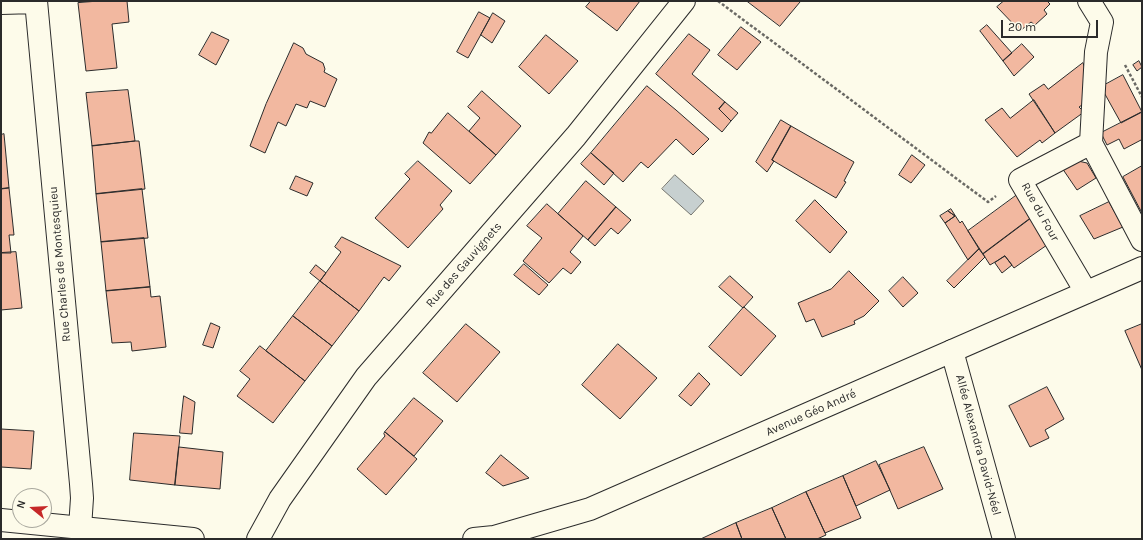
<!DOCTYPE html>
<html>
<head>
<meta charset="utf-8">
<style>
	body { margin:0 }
	#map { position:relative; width:1143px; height:540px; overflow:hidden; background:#fdfbea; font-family:Karla,sans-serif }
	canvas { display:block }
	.frame { position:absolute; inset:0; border:2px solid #2b2b2b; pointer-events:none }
	.north { position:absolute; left:12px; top:488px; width:40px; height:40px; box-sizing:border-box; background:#fdfbea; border:1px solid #a9a89e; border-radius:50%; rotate:288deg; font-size:11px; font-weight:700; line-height:16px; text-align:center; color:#2b2b2b }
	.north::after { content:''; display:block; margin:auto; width:14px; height:18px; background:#c62828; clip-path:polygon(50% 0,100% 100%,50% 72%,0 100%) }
	.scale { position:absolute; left:1001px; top:20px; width:97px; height:18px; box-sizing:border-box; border:2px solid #2b2b2b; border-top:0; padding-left:5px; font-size:12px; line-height:14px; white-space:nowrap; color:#2b2b2b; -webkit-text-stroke:3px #fdfbea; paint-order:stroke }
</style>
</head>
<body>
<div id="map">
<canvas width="1143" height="540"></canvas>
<div class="frame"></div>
<div class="north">N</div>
<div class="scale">20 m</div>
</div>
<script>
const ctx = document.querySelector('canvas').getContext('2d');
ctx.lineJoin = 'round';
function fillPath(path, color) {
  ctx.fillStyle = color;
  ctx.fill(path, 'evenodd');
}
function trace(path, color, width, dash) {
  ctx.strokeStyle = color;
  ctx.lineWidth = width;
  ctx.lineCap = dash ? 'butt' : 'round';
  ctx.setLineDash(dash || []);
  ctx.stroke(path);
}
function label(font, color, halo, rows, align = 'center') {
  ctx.font = font + ' Karla,sans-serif';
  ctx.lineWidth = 3;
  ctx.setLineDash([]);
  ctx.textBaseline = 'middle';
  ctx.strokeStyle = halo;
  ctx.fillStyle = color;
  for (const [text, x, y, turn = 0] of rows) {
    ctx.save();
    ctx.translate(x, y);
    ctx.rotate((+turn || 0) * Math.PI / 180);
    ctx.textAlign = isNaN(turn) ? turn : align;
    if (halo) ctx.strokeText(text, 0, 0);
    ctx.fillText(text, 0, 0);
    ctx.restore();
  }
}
const water = new Path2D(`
	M675,175L704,201L691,215L662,189Z`);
fillPath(water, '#c7d0d0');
trace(water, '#74746e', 1);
const building = new Path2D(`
	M99,1H127L129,22L112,24L117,68L86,71L78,3Z
	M591,1H640L617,31L586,7Z
	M747,1H799L800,2L780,26Z
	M1004,1H1047L1050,4L1044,10L1047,14L1035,25L1031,22L1020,31L997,7Z
	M479,12L490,18L468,58L457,52Z
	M493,13L505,21L492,43L481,35Z
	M987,25L1012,53L1003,61L980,31Z
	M741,27L761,42L737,70L718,55Z
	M212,32L229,40L216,65L199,55Z
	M689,34L710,50L692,74L725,102L719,109L731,121L722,132L656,74Z
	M546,35L578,61L549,94L519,67Z
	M294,43L303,48L306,54L323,63L325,69L324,72L337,79L325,107L310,101L307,108L296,104L286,126L278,122L265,153L250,146L266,104Z
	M1022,44L1034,57L1014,76L1003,61Z
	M1139,61L1142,67L1137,71L1133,65Z
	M1083,63L1087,74L1085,103L1079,107L1084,112L1055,133L1029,94L1044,84L1048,89Z
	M1123,75L1142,112L1121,123L1101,87Z
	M647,86L676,110L709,139L693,155L676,139L648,168L641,162L623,182L591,153Z
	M128,90L135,141L92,146L86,93Z
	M482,91L521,126L496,155L469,131L480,118L468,107Z
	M1034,100L1055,133L1042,143L1040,140L1017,157L985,120L1002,108L1010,118Z
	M725,102L738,113L731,121L719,109Z
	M1142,112V142L1141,140L1124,149L1119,139L1107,145L1101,133Z
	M448,113L496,155L470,184L423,143L429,132L431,133Z
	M781,120L791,126L772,160L774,161L767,172L756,162Z
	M791,126L854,162L844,181L846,182L836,198L772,160Z
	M4,134L9,188L1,189V135Z
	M135,141H139L145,189L96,194L92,146Z
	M591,153L614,173L604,185L581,164Z
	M912,155L925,165L911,183L899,175Z
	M1069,159L1087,163L1096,178L1077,190L1060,165Z
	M418,161L452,191L440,205L443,209L408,248L375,218L410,179L405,174Z
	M1142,166V213L1123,177Z
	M296,176L313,183L307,196L290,189Z
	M586,181L616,207L588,240L558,214Z
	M9,188L14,235H9L11,253H1V189Z
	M142,189L148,238L101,242L96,194Z
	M1017,195L1031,218L983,254L968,231Z
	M815,200L847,232L830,253L796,221Z
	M1109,202L1123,227L1094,239L1080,216Z
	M547,204L583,236L570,252L581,262L571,274L563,268L549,283L523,261L542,238L527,226Z
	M616,207L631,220L618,234L611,228L595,246L588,240Z
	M951,209L960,223L962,221L979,249L968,260L945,223L955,216L948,211Z
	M948,211L955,216L945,223L940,216Z
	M1031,218L1047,245L1014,268L1005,256L990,265L983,254Z
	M342,237L401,266L389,281L384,277L359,311L320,281L341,252L335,247Z
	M144,238L150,287L106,291L101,242Z
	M979,249L985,257L954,288L947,281Z
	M16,252L22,308L1,310V253Z
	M1005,256L1012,265L1002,273L995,263Z
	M524,264L548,285L539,295L514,275Z
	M316,265L326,273L320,281L310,273Z
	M849,271L879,301L864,316L854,321L855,324L822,337L814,319L806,322L798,303L831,289Z
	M730,276L753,297L743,308L719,287Z
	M903,277L918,293L903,307L889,291Z
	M320,281L359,311L332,346L293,316Z
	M150,287L151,297L160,296L166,347L132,351L131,342L112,343L106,291Z
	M744,307L776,336L741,376L709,347Z
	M293,316L332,346L305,381L266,351Z
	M211,323L220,327L213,348L203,345Z
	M466,324L500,352L457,402L423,373Z
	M1142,324V370L1125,331Z
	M618,344L657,378L620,419L582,385Z
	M260,346L305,381L273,423L237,396L250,379L240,371Z
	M699,373L710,384L691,406L679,396Z
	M1047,387L1064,419L1045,430L1049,438L1030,447L1009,406Z
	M184,396L195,402L192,434L180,433Z
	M414,398L443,421L414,456L385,432Z
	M1,429L34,431L31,469L1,467Z
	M385,432L417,459L386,495L357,469L385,436L384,434Z
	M134,433L180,436L175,485L130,480Z
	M179,447L223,452L220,489L175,485Z
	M924,447L943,489L898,509L879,465Z
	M501,455L529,478L503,486L486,473Z
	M876,461L890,490L856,506L843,476Z
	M843,476L861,518L825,533L806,492Z
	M806,492L826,535L817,539H786L772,508Z
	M772,508L786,539H742L736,523Z
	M736,523L742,539H701Z`);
fillPath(building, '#f2b8a0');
trace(building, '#2b2b2b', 1);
const minor = new Path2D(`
	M36,1L81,484L82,498L80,528
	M1089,1L1102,22L1096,52L1091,143L1142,240
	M1,3L36,2
	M1086,292L1020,180L1091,143
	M952,351L1004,539
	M258,539L280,499L366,377L576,136L684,1`);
const major = new Path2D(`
	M1,520L193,539
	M474,539L494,537L590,509L1142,268`);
trace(minor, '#2b2b2b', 24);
trace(major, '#2b2b2b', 24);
trace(new Path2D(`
	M718,1L988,202L996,196
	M1125,65L1142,97`), '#6a6964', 2.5, [3, 2]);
trace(minor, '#fdfbea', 22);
trace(major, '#fdfbea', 22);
label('12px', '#2b2b2b', '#fdfbea', [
	["Rue du Four",1040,212,61],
	["Rue Charles de Montesquieu",60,264,-95],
	["Rue des Gauvignets",464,265,-49],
	["Avenue Géo André",811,413,-24],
	["Allée Alexandra David-Néel",978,445,75]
]);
</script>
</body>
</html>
